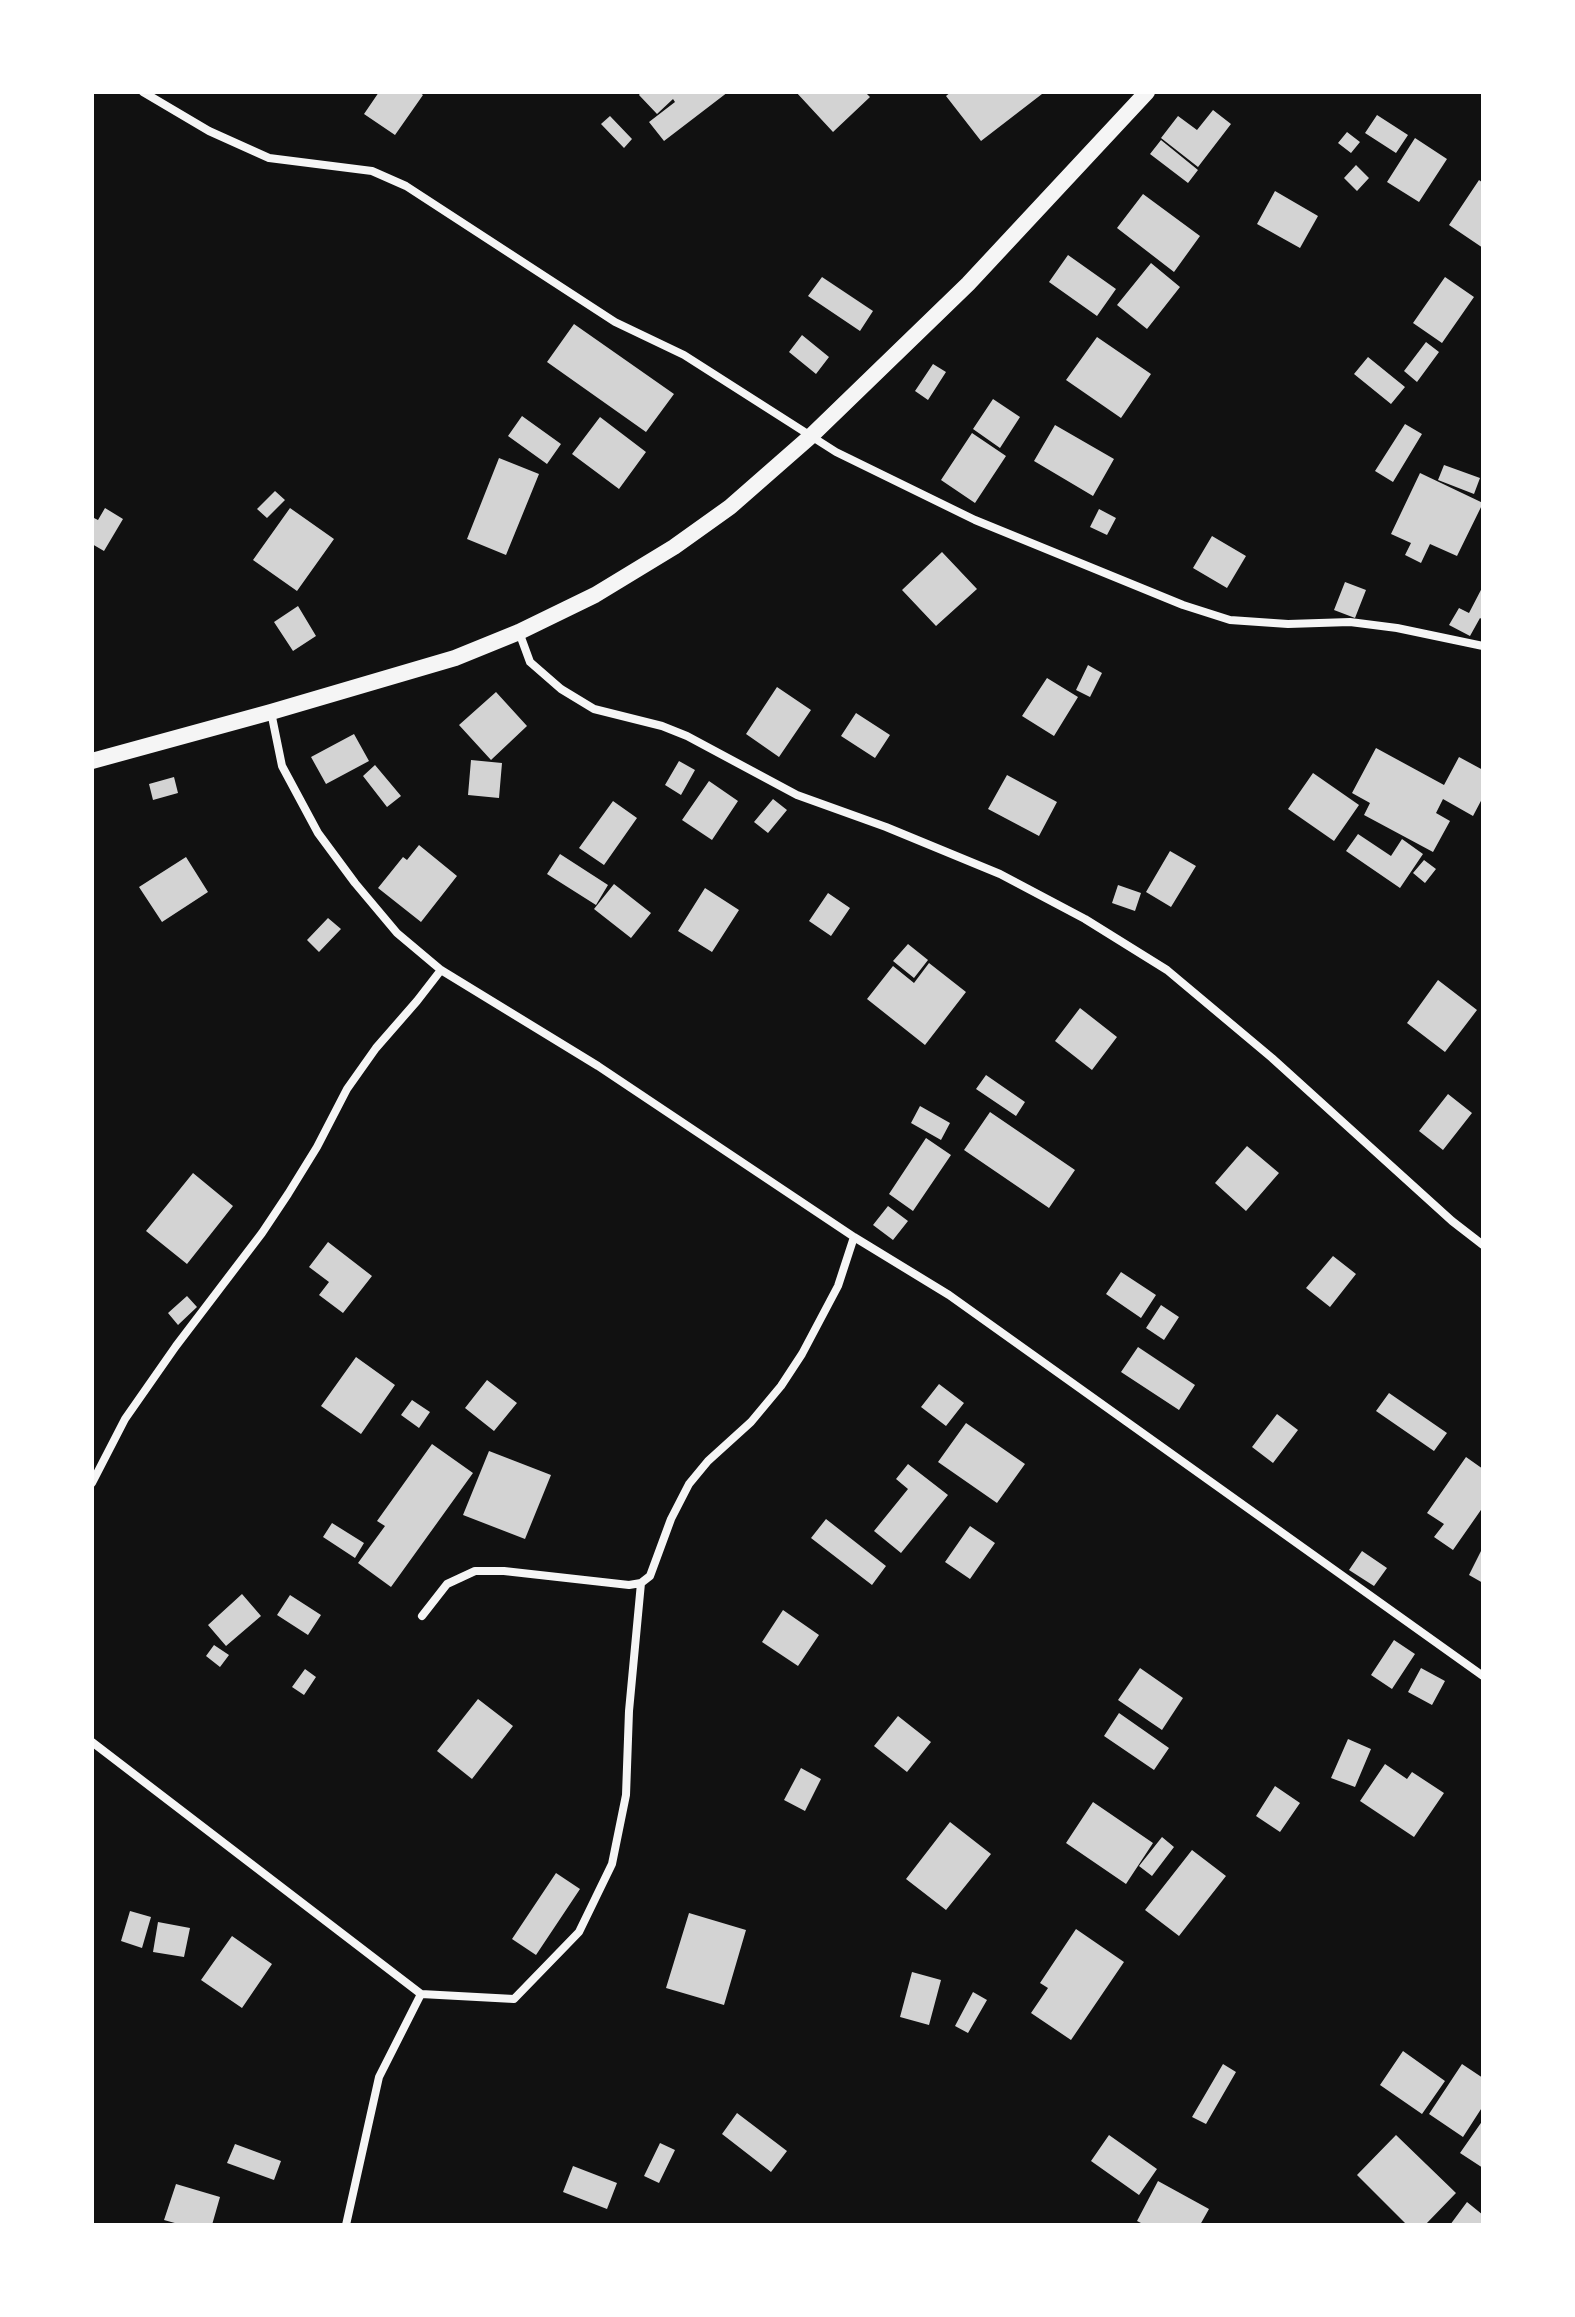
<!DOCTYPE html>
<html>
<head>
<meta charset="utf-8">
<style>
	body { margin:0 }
	#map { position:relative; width:1575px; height:2317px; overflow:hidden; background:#111; font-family:Signika,sans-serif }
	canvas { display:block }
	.frame { position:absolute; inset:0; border:94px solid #fff; pointer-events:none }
</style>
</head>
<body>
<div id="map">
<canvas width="1575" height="2317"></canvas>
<div class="frame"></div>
</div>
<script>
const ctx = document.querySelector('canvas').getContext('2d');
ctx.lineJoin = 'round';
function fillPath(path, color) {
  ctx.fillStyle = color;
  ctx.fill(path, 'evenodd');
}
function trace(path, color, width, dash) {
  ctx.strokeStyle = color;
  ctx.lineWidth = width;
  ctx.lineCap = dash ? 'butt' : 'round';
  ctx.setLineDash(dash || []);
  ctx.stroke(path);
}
fillPath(new Path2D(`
	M379,92H419L423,95L395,135L364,114Z
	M641,92H728L664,141L649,122L675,102L673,99L657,114L639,95Z
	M796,92H865L870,97L833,132Z
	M951,92H1040L1042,94L981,141L946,96Z
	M1213,110L1231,124L1198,167L1161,138L1178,116L1197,130Z
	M1377,115L1408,135L1396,153L1365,133Z
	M610,116L632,139L624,148L601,124Z
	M1347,132L1360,142L1351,153L1338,143Z
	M1415,138L1447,159L1419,202L1387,182Z
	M1161,140L1198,170L1188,183L1150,154Z
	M1356,165L1369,178L1357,191L1344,178Z
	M1479,180L1483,183V248L1449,225Z
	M1275,191L1318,216L1300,248L1257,224Z
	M1143,194L1200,236L1174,272L1117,228Z
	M1068,255L1116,289L1097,316L1049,282Z
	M1151,263L1180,287L1147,329L1117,305Z
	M822,277L873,311L860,331L808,296Z
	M1445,277L1474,297L1442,343L1413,323Z
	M574,324L674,394L646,432L547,362Z
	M802,335L829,357L816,374L789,352Z
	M1097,337L1151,374L1121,418L1066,380Z
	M1426,342L1439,352L1417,382L1404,371Z
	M1368,357L1405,387L1391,404L1354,374Z
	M933,364L946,372L928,400L915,391Z
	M993,399L1020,417L1000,448L973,429Z
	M522,416L561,444L547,464L508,436Z
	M600,417L646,452L619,489L572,454Z
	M1405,424L1422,434L1393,482L1375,471Z
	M1055,425L1114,459L1093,496L1034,461Z
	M972,433L1006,456L975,503L941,480Z
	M499,458L539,474L506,555L467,539Z
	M1444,465L1480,478L1474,494L1438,480Z
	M1420,473L1483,503L1457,556L1430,544L1421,563L1405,555L1411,543L1391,534Z
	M275,491L285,500L267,518L257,509Z
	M105,508L123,519L104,551L92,544V517L98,520Z
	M290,508L334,539L297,591L253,560Z
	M1099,509L1116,518L1107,535L1090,527Z
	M1212,536L1246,556L1227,588L1193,568Z
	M942,552L977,589L936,626L902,590Z
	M1345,582L1366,590L1355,618L1334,610Z
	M1483,586V620L1480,618L1470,636L1449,625L1459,608L1469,613Z
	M298,606L316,636L293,651L274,622Z
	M1088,665L1102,673L1090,697L1076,690Z
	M1047,678L1078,697L1054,736L1022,716Z
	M777,687L811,710L779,757L746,734Z
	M496,692L527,726L491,760L459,725Z
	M856,713L890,735L875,758L841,736Z
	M354,734L369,761L326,784L311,757Z
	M1376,748L1444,785L1459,757L1483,770V797L1473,816L1443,799L1436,813L1450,821L1433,852L1364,815L1370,803L1352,793Z
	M471,760L502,763L499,798L468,795Z
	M679,761L695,770L681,795L665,785Z
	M375,765L401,796L387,807L363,776Z
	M1313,773L1359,805L1334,841L1288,809Z
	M1007,775L1057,802L1039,836L988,809Z
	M174,777L178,793L153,800L149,784Z
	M709,781L738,801L712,840L682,820Z
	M773,799L787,810L768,833L754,822Z
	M613,801L637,818L604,865L579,848Z
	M1358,834L1391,856L1402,839L1423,854L1400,888L1346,851Z
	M419,845L457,876L421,922L378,888L403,857L407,860Z
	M1170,851L1196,866L1171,907L1146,892Z
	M560,854L608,885L596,905L547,874Z
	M186,857L208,892L162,922L139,887Z
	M1424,860L1436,869L1425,883L1413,873Z
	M614,884L651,913L631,938L594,909Z
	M1118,885L1141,893L1135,911L1112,903Z
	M705,888L739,910L712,952L678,931Z
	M828,893L850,908L831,936L809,921Z
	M328,918L341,929L319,952L307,940Z
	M908,944L928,960L914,978L893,961Z
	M929,963L966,992L925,1045L867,999L893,966L914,983Z
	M1438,980L1477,1010L1445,1052L1407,1023Z
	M1080,1008L1117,1037L1092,1070L1055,1041Z
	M986,1075L1025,1102L1016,1116L976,1089Z
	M1448,1094L1472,1113L1443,1150L1419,1131Z
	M920,1106L950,1123L941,1140L911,1123Z
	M990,1112L1075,1170L1049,1208L964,1150Z
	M926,1138L951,1155L913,1211L889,1194Z
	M1247,1146L1279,1173L1246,1211L1215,1183Z
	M193,1173L233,1206L187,1264L146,1231Z
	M888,1206L908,1221L893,1240L873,1225Z
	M328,1242L372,1276L343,1313L319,1295L329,1282L309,1267Z
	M1333,1256L1356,1274L1330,1307L1306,1288Z
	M1121,1272L1156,1295L1141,1318L1106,1294Z
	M187,1296L197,1307L178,1325L168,1313Z
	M1161,1305L1179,1317L1164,1340L1146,1328Z
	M1138,1347L1195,1385L1179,1410L1121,1372Z
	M356,1357L395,1385L361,1434L321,1406Z
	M487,1380L517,1403L494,1431L465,1408Z
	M939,1384L964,1403L946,1426L921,1407Z
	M1389,1393L1447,1433L1434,1451L1376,1411Z
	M412,1400L430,1412L419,1428L401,1415Z
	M1277,1414L1298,1430L1273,1463L1252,1447Z
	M966,1423L1025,1464L997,1503L938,1462Z
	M432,1444L473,1473L391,1587L358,1563L385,1526L377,1521Z
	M489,1451L551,1475L525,1539L463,1515Z
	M1466,1457L1483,1469V1507L1453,1550L1434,1537L1444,1524L1427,1513Z
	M908,1464L948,1495L901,1553L874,1531L908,1489L896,1479Z
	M826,1519L886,1566L872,1585L811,1538Z
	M332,1523L364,1543L355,1558L323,1537Z
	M970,1526L995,1543L970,1579L945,1562Z
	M1483,1547V1583L1469,1575Z
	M1362,1551L1387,1568L1374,1586L1349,1570Z
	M242,1594L261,1616L226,1646L208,1625Z
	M290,1595L321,1615L308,1635L277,1615Z
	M783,1610L819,1635L798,1666L762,1642Z
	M1394,1640L1415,1654L1392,1689L1371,1675Z
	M214,1645L229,1655L220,1667L206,1656Z
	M1140,1668L1183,1698L1162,1730L1118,1700Z
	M1421,1668L1445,1681L1432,1705L1408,1692Z
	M305,1669L316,1677L304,1695L292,1687Z
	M478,1699L513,1726L472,1779L437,1751Z
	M1119,1713L1169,1748L1154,1770L1104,1736Z
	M898,1716L931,1742L907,1772L874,1746Z
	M1348,1739L1371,1749L1355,1787L1331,1778Z
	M1385,1764L1407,1779L1412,1772L1444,1793L1414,1837L1360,1801Z
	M801,1768L821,1779L805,1811L784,1800Z
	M1275,1786L1300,1803L1280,1832L1256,1816Z
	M1093,1802L1153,1843L1126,1884L1066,1843Z
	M950,1822L991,1854L946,1910L906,1879Z
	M1162,1837L1174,1847L1152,1876L1139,1866Z
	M1192,1850L1226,1876L1179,1936L1145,1910Z
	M556,1873L580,1889L536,1955L512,1939Z
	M130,1911L151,1917L142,1948L121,1941Z
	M689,1913L746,1930L724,2005L666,1988Z
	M158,1922L190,1928L184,1957L153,1952Z
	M1076,1929L1124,1962L1071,2040L1031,2013L1048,1988L1040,1983Z
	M232,1936L272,1964L242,2008L201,1980Z
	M912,1972L941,1980L929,2025L900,2017Z
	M973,1992L987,2000L968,2033L955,2026Z
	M1403,2051L1445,2081L1422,2114L1380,2085Z
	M1223,2064L1236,2072L1206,2124L1192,2117Z
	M1462,2064L1483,2078V2106L1463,2137L1429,2114Z
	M737,2113L787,2151L771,2172L722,2134Z
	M1483,2120V2168L1460,2153Z
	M1109,2135L1157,2169L1139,2195L1091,2161Z
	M1396,2135L1456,2193L1425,2225H1407L1357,2175Z
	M660,2143L675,2150L659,2183L644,2176Z
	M235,2144L281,2161L274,2180L227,2163Z
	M573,2166L617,2183L607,2209L563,2192Z
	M1158,2181L1209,2209L1200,2225H1145L1137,2221Z
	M176,2184L220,2197L212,2225H182L164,2220Z
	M1467,2202L1483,2215V2225H1450Z`), '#d3d3d3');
trace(new Path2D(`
	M143,92L209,131L269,158L372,171L406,186L615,322L684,355L836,452L975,520L1183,605L1230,620L1288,624L1350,622L1397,628L1483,646
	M519,632L530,662L561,689L594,709L662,726L687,736L797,795L886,827L1000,874L1085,919L1167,970L1272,1058L1452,1221L1483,1245
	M271,712L282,766L318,833L355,883L397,933L441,970L598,1066L854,1237L949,1295L1483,1676
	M92,1483L125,1419L176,1346L262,1233L288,1194L317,1147L347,1089L376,1048L417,1001L441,970
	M422,1616L447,1584L475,1571H504L629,1585L641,1583L650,1576L671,1519L689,1484L708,1461L751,1422L781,1386L802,1354L838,1286L854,1237
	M92,1742L421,1994L514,1999L579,1932L612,1864L626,1795L629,1711L641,1583
	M346,2225L379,2077L421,1994`), '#f5f5f5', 8);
trace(new Path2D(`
	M92,761L271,712L455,658L519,632L595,595L674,547L730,507L811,436L968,284L1147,92`), '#f5f5f5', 16);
</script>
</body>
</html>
